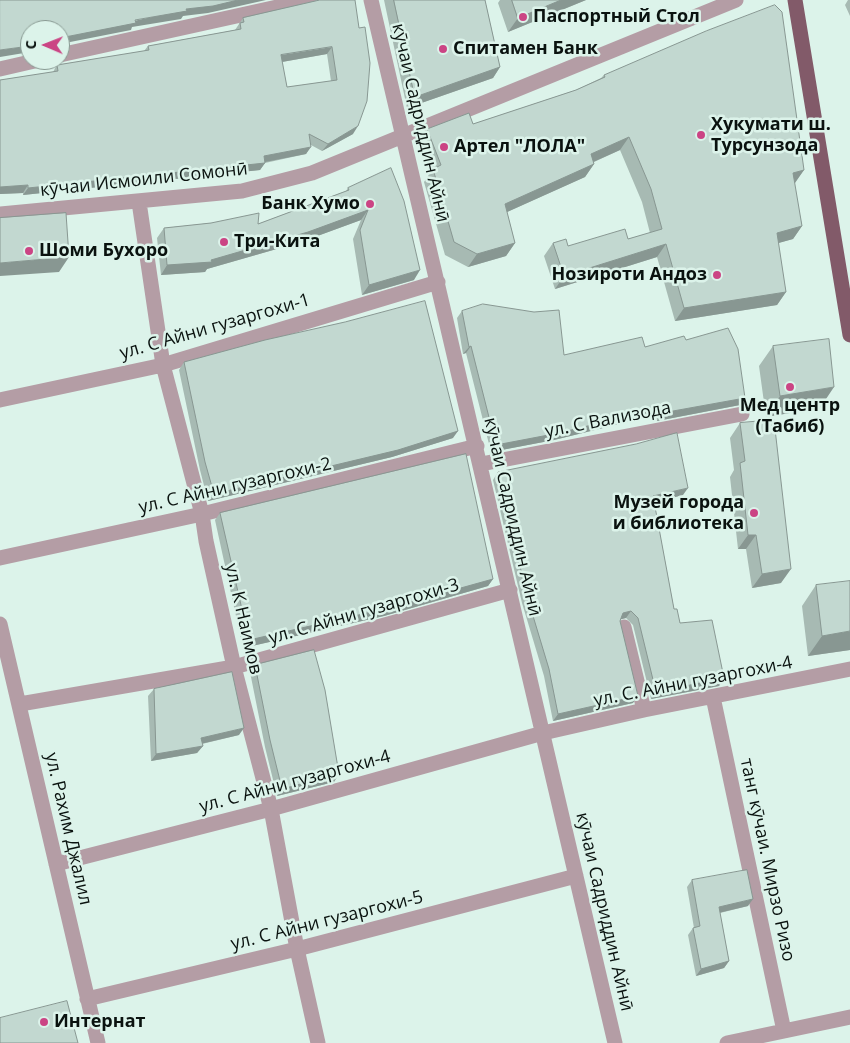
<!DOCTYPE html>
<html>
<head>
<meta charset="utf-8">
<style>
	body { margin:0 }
	#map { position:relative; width:850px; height:1043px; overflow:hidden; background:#dcf3ea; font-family:"Open Sans",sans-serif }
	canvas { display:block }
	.north { position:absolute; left:20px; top:20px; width:50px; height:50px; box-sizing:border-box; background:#dcf3ea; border:1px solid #889992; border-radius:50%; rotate:271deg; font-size:14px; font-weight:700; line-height:20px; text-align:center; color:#0a120f }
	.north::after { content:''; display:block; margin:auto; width:18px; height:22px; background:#cb4484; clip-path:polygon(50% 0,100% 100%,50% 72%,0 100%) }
</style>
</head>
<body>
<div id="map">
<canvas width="850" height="1043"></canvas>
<div class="north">С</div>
</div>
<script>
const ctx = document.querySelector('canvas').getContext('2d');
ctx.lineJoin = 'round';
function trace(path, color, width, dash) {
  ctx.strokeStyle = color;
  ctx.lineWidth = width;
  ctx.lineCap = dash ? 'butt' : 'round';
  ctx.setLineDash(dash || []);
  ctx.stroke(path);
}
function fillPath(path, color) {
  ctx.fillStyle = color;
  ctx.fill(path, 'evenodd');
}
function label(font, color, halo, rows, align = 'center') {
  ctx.font = font + ' "Open Sans",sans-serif';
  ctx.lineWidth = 5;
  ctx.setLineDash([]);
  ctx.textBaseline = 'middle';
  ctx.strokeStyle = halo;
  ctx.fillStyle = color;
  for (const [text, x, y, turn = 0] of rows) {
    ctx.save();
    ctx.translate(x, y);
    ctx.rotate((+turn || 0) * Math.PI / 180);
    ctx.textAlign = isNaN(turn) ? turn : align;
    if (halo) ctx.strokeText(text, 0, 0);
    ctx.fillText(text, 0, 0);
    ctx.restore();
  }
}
trace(new Path2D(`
	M371,0L615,1043
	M60,55L309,0
	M0,69L39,60
	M139,202L163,365L202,514L206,541L234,667L271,809L297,949L318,1043
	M0,214L242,191L312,173L736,0
	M0,400L163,365L438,282
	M481,464L742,414
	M0,558L202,514L477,446
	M0,624L98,1043
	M624,627L644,710
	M713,697L784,1031
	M20,704L234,667L510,590
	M56,864L271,809L543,733L644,710L850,669
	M87,999L297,949L576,876
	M727,1043L850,1017`), '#b49da5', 15);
trace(new Path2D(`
	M795,0L850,335`), '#825a69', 15);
fillPath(new Path2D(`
	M318,0H355L353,134L322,151L311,145L306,154L265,163L260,170L23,195V193L0,194V80L53,72L57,65L144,51L148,46L235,30L243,18ZM327,54L331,81L287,87L282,62Z
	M384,0H485L500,67L493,78L407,108Z
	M500,0H586L508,32L498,3Z
	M848,0H850V16L845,5Z
	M604,75L804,170L794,183L802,226L793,239L778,243L786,292L777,305L675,321L657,257L555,289L544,256L553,243L568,246L628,239L650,233L642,202L620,150L594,162V164L585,177L507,212L515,243L506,256L468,267L445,255L424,182L430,173L418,142L427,129L473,124L576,90L601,78Z
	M391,168L414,280L362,295L353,239L361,220L301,242L207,269L205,272L161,275L157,238L164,228L211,223L258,224L346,191L348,188Z
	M462,311L564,355L645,347L686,340L745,398L740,405L657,421L656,415L554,440L491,452L466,353L463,354L457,318Z
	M773,346L820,408L766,417L759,366Z
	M184,362L453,438L392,457L208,501L200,470L179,370Z
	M740,423L781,583L752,588L746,549H738L730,477L734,470L730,438Z
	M498,472L683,495L654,502L674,609L680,623L724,678L719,686L651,699L633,625L626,618L621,619L620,621L633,703L553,721L544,676L522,603L493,480Z
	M220,513L493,579L488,586L384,616L243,648L215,520Z
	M816,585L850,650L808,656L802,606Z
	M255,665L334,782L277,796L265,747L250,672Z
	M154,689L239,735L202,744L203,746L197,753L151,761L148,696Z
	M692,880L748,906L720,913L729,961L724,968L696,976L688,935L693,928H694L687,887Z`), '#a7bab3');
fillPath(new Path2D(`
	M238,0H266L208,13L183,16L181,19L132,27L131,30L60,44V38L186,9Z
	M561,0H586L508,32L518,18Z
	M30,46V52L0,57V50Z
	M332,47L327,54L276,63L281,55Z
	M500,67L493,78L407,108L415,97Z
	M358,126L353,134L322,151L328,144Z
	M629,137L620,150L582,167L591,154Z
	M311,147L306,154L260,163H265L260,170L23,195L28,188L264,156Z
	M594,164L585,177L496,217L505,204Z
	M804,170L795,183L784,186L793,173Z
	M28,185L23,193L0,194V187Z
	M368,210L361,220L301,242L207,269L205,272L161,275L167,265L211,260Z
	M802,226L793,239L768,246L777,233Z
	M515,243L506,256L468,267L477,254Z
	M666,244L657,257L555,289L564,276Z
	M69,257L59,272L0,276V263Z
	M420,270L414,280L362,295L369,285Z
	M786,292L777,305L675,321L684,308Z
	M471,346L466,353L463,354L469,347Z
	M834,387L820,408L766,417L780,396Z
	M745,398L740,405L657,421L662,413Z
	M661,408L656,415L554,440L491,452L496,445Z
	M458,431L453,438L392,457L208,501L214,494Z
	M688,488L683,495L648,504L653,496Z
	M748,535H756L746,549H738Z
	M791,569L781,583L752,588L762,574Z
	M493,579L488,586L384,616L243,648L249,640Z
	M631,611L626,618L618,620L623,613Z
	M850,631V650L808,656L822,636Z
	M724,678L719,686L651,699L656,692Z
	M638,696L633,703L553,721L558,714Z
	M244,728L239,735L196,745L201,738Z
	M203,746L197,753L151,761L156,754Z
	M339,774L334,782L277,796L282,789Z
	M753,899L748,906L714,914L719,907Z
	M729,961L724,968L696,976L701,969Z`), '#889792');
const building = new Path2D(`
	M0,0H238L213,6L186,9L187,11L135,20L136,23L60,38V30H30V46L0,50Z
	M320,0H355L359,28L365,27L370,63L367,101L358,126L328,144L309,134L311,147L264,156L265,163L28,188V185L0,187V80L58,71L57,65L149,50L148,46L241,29L240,23L244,22L243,18ZM332,47L337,80L287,87L281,55Z
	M394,0H485L500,67L415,97Z
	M512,0H561L518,18Z
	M775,5L782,12L804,170L793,173L802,226L777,233L786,292L684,308L666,244L564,276L553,243L566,239L568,246L625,229L628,239L662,229L651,189L629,137L591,154L594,164L505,204L515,243L477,254L454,242L433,169L441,165L427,129L469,113L473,124L576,90L605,77L604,75L706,31Z
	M391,168L404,201L420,270L369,285L360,230L368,210L308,232L211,260L212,262L167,265L164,228L211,223L259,213L258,224L349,190L348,188Z
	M66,213L69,257L0,263V218Z
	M425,301L458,431L398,450L214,494L205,462L184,362L265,340L345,322Z
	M483,304L534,312L559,310L564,355L642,337L645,347L684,336L686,340L728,328L738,349L745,398L662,413L661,408L559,433L496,445L471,346L469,347L462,311Z
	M829,339L834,387L780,396L773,346Z
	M774,420L791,569L762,574L756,535H748L740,463L745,461L740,423Z
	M677,433L688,488L653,496L674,609H677L680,623L712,620L724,678L656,692L638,618L631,611L623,613L620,621L638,696L558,714L549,669L527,596L498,472L636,444Z
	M466,454L493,579L389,608L249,640L220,513Z
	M850,581V631L822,636L816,585Z
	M314,650L325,690L339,774L282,789L270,740L255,665Z
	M232,672L244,728L201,738L203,746L156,754L154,689Z
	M747,870L753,899L719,907L729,961L701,969L693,928L700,926L692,880Z
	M67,1001L78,1043H0V1018Z`);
fillPath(building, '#c2d8d0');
trace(building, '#889792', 1);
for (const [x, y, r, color] of [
	[523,17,5,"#cb4484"],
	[443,49,5,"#cb4484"],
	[701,135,5,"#cb4484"],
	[444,147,5,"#cb4484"],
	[370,204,5,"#cb4484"],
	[224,242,5,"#cb4484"],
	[29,251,5,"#cb4484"],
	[717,275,5,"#cb4484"],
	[790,387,5,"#cb4484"],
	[754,513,5,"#cb4484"],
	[44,1022,5,"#cb4484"]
]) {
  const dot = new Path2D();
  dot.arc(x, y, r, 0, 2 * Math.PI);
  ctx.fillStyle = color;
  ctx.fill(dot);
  trace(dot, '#dcf3ea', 2);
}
label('bold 18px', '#0a120f', '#dcf3ea', [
	["Паспортный Стол",533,17],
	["Спитамен Банк",453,49],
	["Хукумати ш.",711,125],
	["Турсунзода",711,146],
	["Артел \"ЛОЛА\"",454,147],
	["Банк Хумо",360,204,"right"],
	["Три-Кита",234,242],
	["Шоми Бухоро",39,251],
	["Нозироти Андоз",707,275,"right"],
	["Мед центр",790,406,"center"],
	["(Табиб)",790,427,"center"],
	["Музей города",744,503,"right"],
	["и библиотека",744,524,"right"],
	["Интернат",54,1022]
], 'left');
label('18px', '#0a120f', '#dcf3ea', [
	["кӯчаи Садриддин Айнӣ",420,123,77],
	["кӯчаи Исмоили Сомонӣ",144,180,-6],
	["ул. С Айни гузаргохи-1",215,327,-16],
	["ул. С Вализода",608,420,-11],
	["ул. С Айни гузаргохи-2",235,486,-13],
	["кӯчаи Садриддин Айнӣ",512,517,77],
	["ул. С Айни гузаргохи-3",364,612,-16],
	["ул. К Наимов",243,619,77],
	["ул. С. Айни гузаргохи-4",693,682,-11],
	["ул. С Айни гузаргохи-4",295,782,-15],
	["ул. Рахим Джалил",68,829,77],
	["танг кӯчаи. Мирзо Ризо",767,860,78],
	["кӯчаи Садриддин Айнӣ",604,912,77],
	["ул. С Айни гузаргохи-5",327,921,-14]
]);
</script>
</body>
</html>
